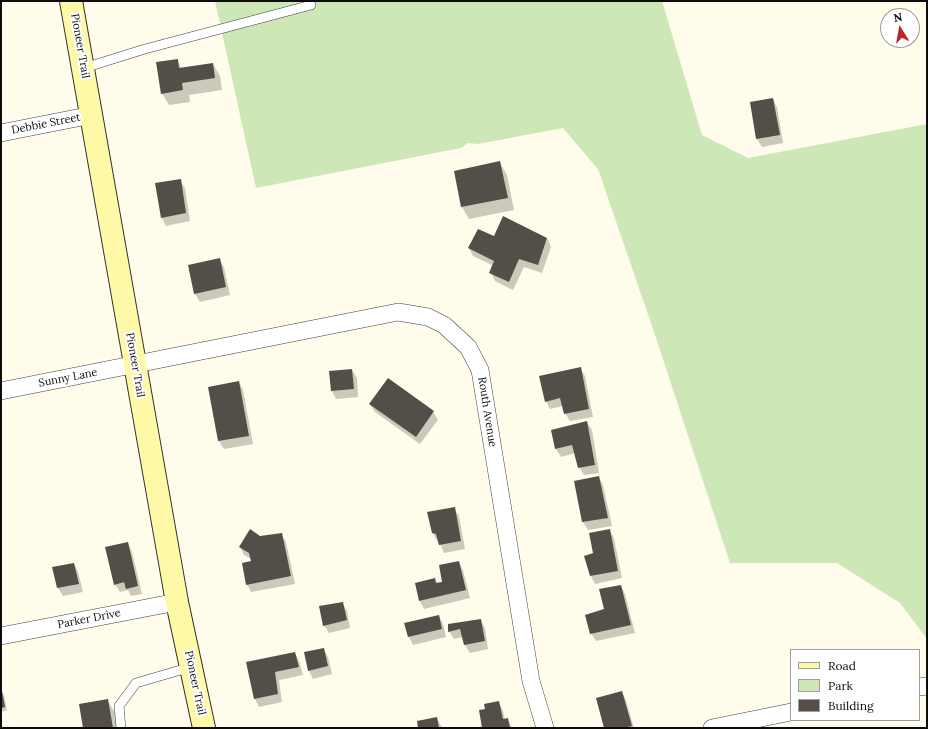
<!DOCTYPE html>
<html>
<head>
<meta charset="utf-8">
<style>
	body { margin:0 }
	#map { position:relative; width:928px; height:729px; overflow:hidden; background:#fffceb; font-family:Lora,serif }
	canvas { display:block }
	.frame { position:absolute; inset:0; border:2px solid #0c0c0c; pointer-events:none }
	.legend { position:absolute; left:790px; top:649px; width:130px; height:72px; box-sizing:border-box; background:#fff; border:1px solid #9e9e9e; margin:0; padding:5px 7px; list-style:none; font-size:12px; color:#0c0c0c }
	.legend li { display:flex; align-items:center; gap:8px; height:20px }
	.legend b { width:20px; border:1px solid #9e9e9e }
	.north { position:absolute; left:880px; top:8px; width:40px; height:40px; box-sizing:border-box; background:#fff; border:1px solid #9e9e9e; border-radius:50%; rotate:349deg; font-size:11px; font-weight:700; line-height:16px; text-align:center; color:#0c0c0c }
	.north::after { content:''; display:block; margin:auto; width:14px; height:18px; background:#b92927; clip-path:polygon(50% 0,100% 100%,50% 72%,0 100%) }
</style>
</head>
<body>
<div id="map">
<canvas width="928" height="729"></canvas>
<div class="frame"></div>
<ul class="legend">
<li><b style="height:5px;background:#fef9a7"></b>Road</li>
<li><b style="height:11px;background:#cde8b6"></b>Park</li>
<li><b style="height:11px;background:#544e49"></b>Building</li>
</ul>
<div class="north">N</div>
</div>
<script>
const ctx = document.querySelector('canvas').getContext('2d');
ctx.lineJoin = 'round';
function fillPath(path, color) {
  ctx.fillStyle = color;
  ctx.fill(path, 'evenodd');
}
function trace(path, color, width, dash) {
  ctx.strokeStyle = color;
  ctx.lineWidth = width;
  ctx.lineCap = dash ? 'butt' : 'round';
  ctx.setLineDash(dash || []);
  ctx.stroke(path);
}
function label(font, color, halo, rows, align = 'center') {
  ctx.font = font + ' Lora,serif';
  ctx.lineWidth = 4;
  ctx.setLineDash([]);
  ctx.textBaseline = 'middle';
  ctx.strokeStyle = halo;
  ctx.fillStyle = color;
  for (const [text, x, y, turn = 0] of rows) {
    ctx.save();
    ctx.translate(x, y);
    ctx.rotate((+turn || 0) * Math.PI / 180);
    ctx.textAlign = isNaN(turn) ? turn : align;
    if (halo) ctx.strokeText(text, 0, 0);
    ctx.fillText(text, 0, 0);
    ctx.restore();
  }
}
fillPath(new Path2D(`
	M215,1H662L702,135L748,158L927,124V639L900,603L837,563H730L654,332L598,169L563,128L478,144L468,143L461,148L256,188Z`), '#cde8b6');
fillPath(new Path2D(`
	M177,60L182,69L213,64L220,76L222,90L189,95L190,102L169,105L162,93Z
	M773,99L777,107L783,143L762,147L757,139L751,103Z
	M500,163L507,175L514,210L469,219L462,207L455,172Z
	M180,180L185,188L190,221L166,226L162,218Z
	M547,238L551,247L542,273L524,267L513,290L495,281L491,273L494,266L473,256L469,248Z
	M219,259L224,267L230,295L200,302L195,294Z
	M580,368L585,376L593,417L570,421L565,413L563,406L550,409L546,401Z
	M352,370L357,378L358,397L336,399L332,391Z
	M239,382L243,390L253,444L224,449L219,441L210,388Z
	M370,404L433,412L438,420L420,444L375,412Z
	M587,422L592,430L599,473L584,475L579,467L575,453L561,457L556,449Z
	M599,477L603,485L612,526L588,530L583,522L575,481Z
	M454,508L459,516L465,549L444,553L439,541H437L433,533Z
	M609,530L614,538L622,578L595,584L591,576L594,553Z
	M281,534L286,542L295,584L251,592L247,584L252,562L251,559L244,555L240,547L260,537Z
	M128,544L132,552L142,594L131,596L128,590L120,592L115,584Z
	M459,562L463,570L470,598L424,609L420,601L435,579L438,584L443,582Z
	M74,564L78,572L83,592L63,596L58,588L53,568Z
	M621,586L625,594L635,633L596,641L591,633Z
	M342,603L347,611L350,628L329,633L324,625Z
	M439,616L443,624L446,637L413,645L409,637Z
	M480,620L485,628L488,649L470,653L465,645L463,637L454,639L449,631Z
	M323,649L328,657L332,674L313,679L309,671Z
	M295,653L299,661L303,675L279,680L282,702L259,707L255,699L247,663Z
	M1,692L4,695L7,710L1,712Z
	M622,692L626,700L634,728H605Z
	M107,700L117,716L119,728H84Z
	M499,703L503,711L505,720H508L512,728H483Z
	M437,718L442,728H419Z`), '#0003');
fillPath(new Path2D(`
	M178,59L179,68L213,63L215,78L182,83L183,90L161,94L156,62Z
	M773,98L780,135L756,139L750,102Z
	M500,161L508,198L461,207L454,171Z
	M181,179L186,213L161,218L155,183Z
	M503,216L547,238L538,265L519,259L509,282L489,273L494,261L468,248L478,229L494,236Z
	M220,258L226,287L194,294L188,265Z
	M581,367L589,409L564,414L560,398L545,402L539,376Z
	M352,369L354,389L331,391L329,371Z
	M388,378L434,411L416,437L369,404Z
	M239,381L249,436L218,441L208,387Z
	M587,421L595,465L578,468L572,445L555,449L551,430Z
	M599,476L608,518L582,522L574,481Z
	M455,507L461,541L439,545L436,534L432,533L427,512Z
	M250,529L260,536L282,533L291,576L246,585L242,563L251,561L249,553L239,547Z
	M610,529L618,571L590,576L584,556L593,553L589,533Z
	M128,542L138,586L126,589L124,582L114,585L105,547Z
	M459,561L466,590L419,601L415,583L435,578L436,583L442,582L439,565Z
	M74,563L79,584L57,588L52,567Z
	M621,585L631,625L590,634L585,615L604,609L599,589Z
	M343,602L347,620L323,626L319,606Z
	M439,615L442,629L408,637L404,623Z
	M481,619L485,641L464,645L460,629L448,632V624Z
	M324,648L328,666L308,671L304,652Z
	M295,652L299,667L275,672L278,694L254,699L246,662Z
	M1,691H2L5,707L1,708Z
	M622,691L632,726L624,728H604L596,698Z
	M108,699L113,728H83L79,704Z
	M499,701L503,719L508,718L510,728H482L479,710L485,709L484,704Z
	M437,717L439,728H418L417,721Z`), '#544e49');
const lane = new Path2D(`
	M84,68L145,49L311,5
	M121,728L119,706L136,683L191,667`);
const street = new Path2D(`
	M1,133L92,115
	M1,391L398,312L428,317L444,325L468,347L480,370L531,681L545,728
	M1,636L177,602
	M919,687L927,686
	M712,728L791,712`);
const secondary = new Path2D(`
	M71,1L177,602L204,728`);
trace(lane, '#3f3f3f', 10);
trace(street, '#3f3f3f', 18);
trace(secondary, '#2e2e2e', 24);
trace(lane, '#fff', 9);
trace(street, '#fff', 17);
trace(secondary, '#fef9a7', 22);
label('11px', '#0c0c0c', '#fff', [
	["Pioneer Trail",80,46,80],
	["Debbie Street",46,124,-11],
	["Pioneer Trail",135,365,80],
	["Sunny Lane",68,378,-11],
	["Routh Avenue",487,412,81],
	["Parker Drive",89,619,-11],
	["Pioneer Trail",195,683,78]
]);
</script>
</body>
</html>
